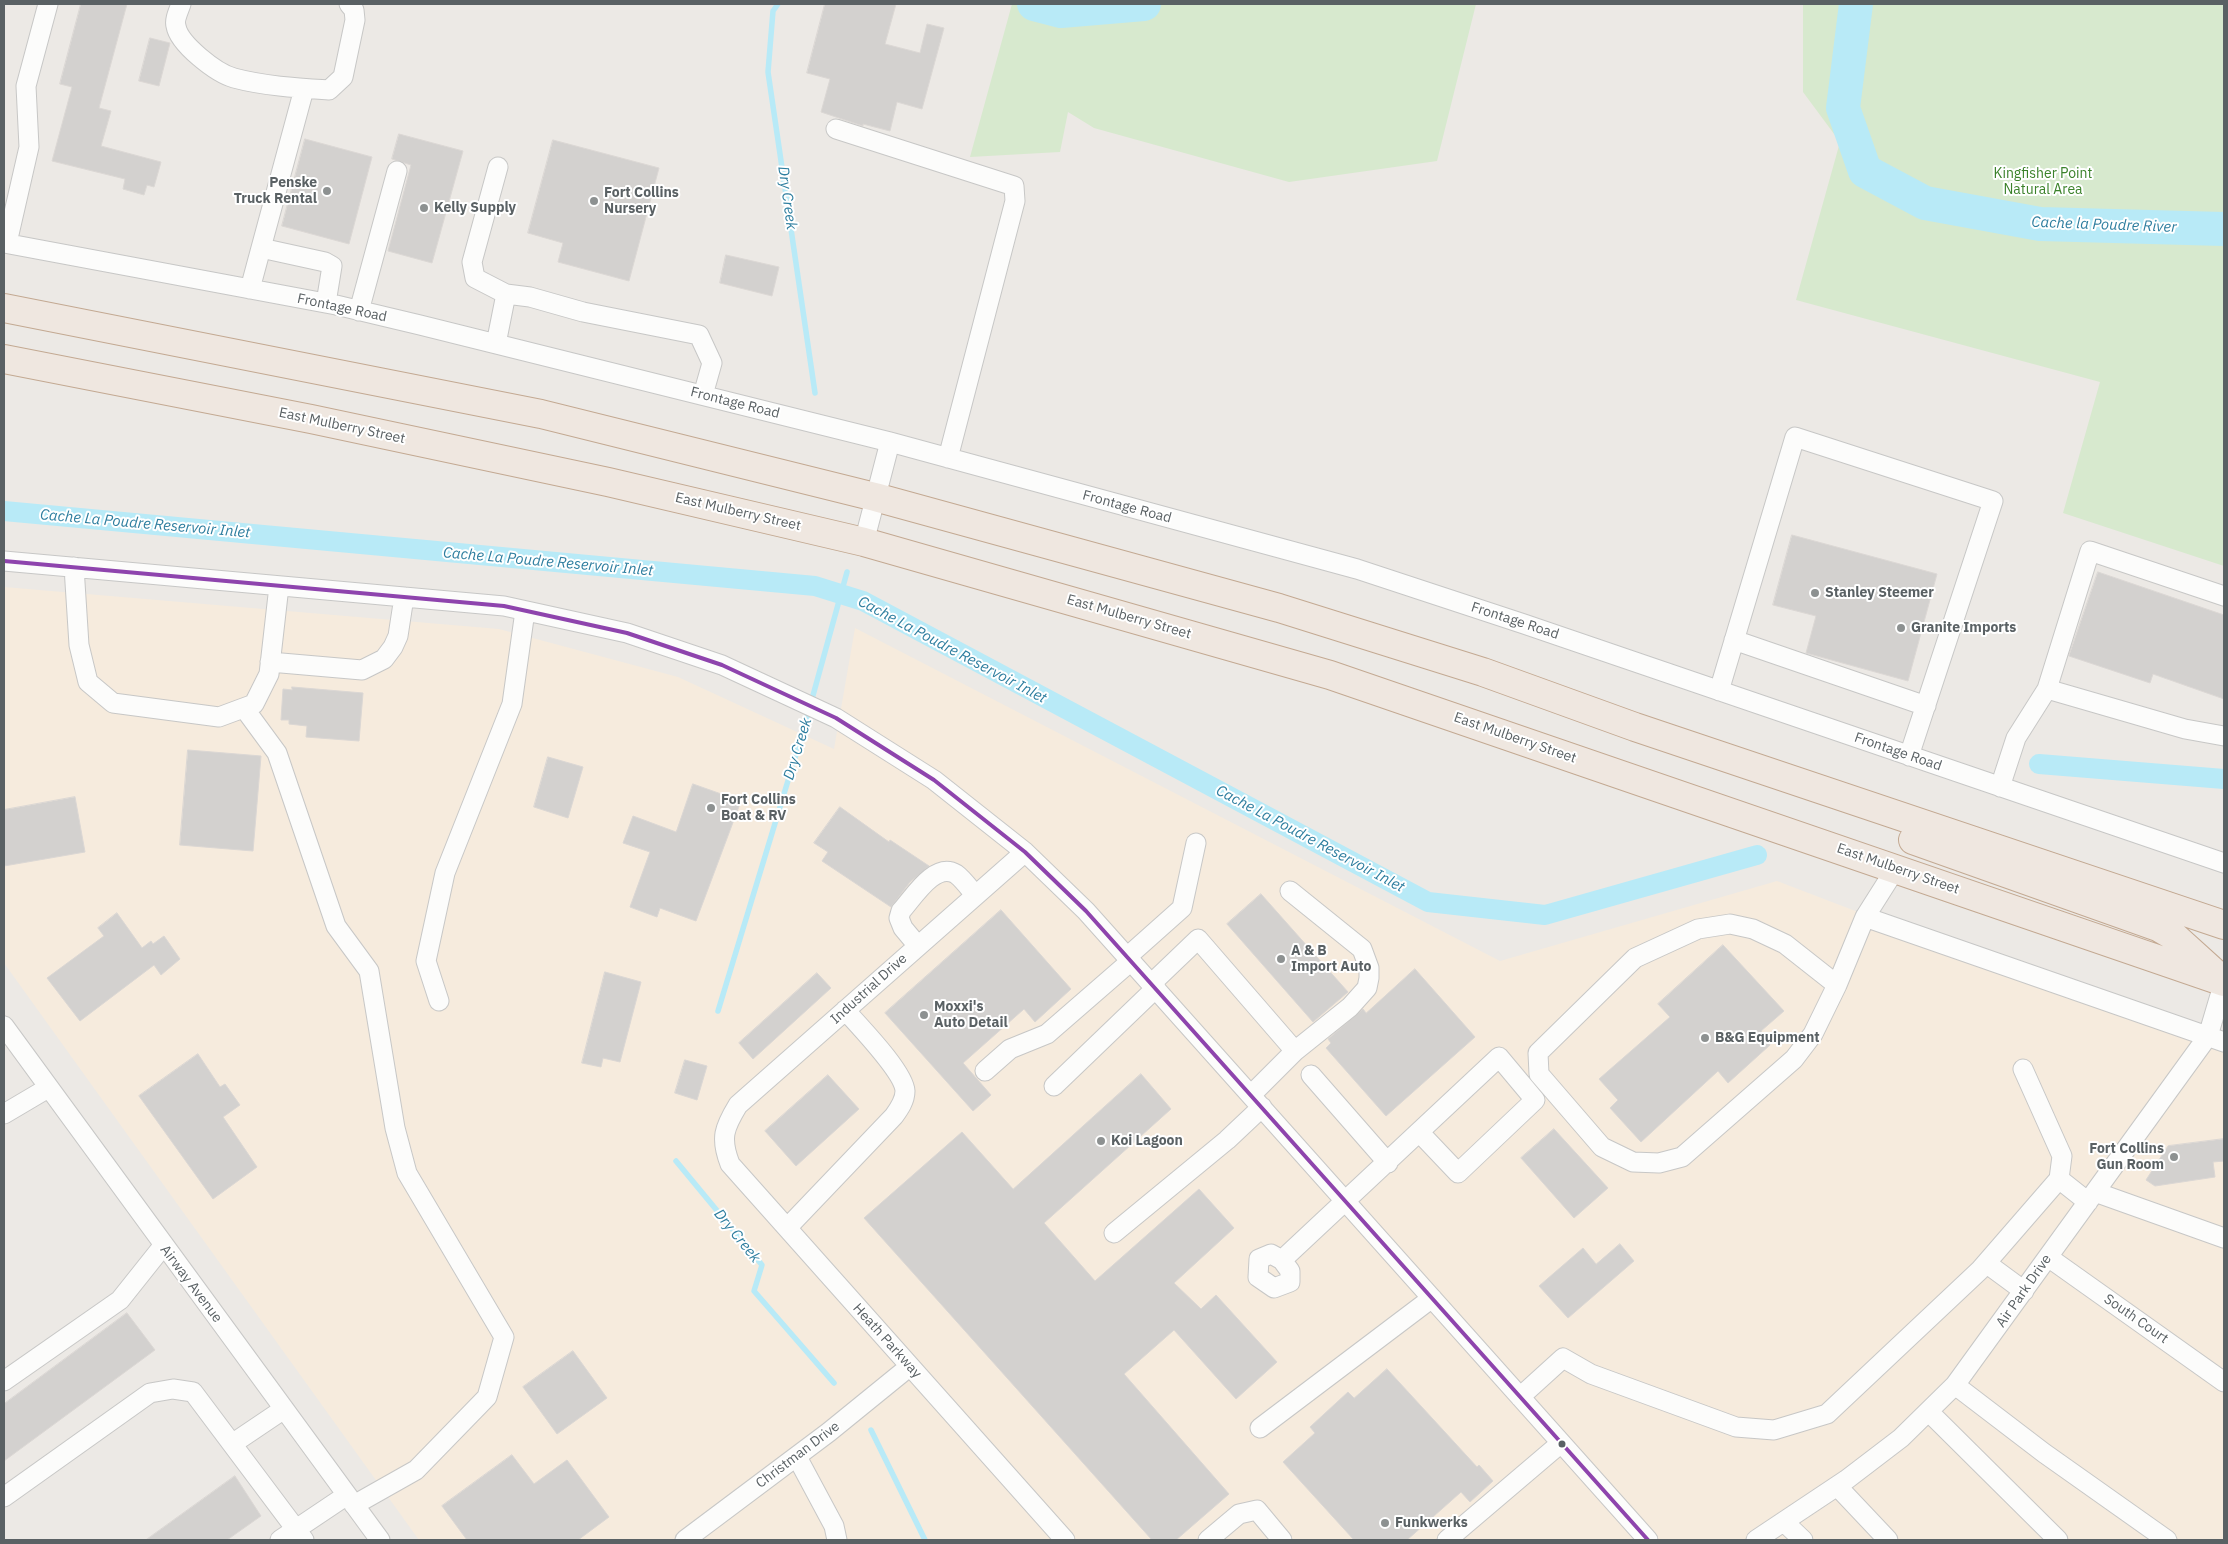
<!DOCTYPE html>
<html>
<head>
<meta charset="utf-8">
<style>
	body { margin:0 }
	#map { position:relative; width:2228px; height:1544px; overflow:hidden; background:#ece9e5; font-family:"IBM Plex Sans",sans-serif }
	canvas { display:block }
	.frame { position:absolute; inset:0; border:5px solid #5a6164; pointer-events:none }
</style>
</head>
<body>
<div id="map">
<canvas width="2228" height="1544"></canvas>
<div class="frame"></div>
</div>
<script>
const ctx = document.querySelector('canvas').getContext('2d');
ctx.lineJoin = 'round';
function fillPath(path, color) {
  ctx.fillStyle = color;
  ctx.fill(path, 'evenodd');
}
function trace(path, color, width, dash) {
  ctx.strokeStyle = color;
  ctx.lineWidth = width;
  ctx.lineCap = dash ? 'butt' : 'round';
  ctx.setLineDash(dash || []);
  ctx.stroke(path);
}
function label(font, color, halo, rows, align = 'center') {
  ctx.font = font + ' "IBM Plex Sans",sans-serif';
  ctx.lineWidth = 4;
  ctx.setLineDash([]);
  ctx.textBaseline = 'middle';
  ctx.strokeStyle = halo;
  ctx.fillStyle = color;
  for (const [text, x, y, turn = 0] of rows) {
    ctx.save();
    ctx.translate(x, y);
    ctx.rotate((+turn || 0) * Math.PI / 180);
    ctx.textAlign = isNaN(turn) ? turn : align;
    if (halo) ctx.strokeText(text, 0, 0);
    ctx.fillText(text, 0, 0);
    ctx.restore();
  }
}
fillPath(new Path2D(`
	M4,587L499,629L678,677L834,749L855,628L1500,961L1777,881L2224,1052V1540H419L4,963Z`), '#f6ebdd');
fillPath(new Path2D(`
	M1012,4H1476L1437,161L1289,182L1094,128L1068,112L1060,152L970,157Z
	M1803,4H2224V566L2063,513L2100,382L1796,300L1840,142L1803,92Z`), '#d7e9ce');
trace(new Path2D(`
	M778,4L773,11L768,72L815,393
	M718,1011L804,728L847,572
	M676,1161L762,1265L754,1291L834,1383
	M871,1430L925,1540`), '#b8eaf7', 5.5);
trace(new Path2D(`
	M4,511L815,586L863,601L1428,902L1545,915L1757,855
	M2039,764L2224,779`), '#b8eaf7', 20);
trace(new Path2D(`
	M1034,4L1061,11L1144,4
	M1856,4L1843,108L1865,171L1925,203L2040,224L2224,229`), '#b8eaf7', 34);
const building = new Path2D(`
	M81,4H127L99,108L111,111L101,146L161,162L154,187L147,185L144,195L123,189L125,179L52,161L72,87L60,84Z
	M825,4H896L885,44L920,53L927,24L944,28L922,109L897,102L890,131L863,124V126L821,112L830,79L807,73Z
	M150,38L170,43L159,86L139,81Z
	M399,134L463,151L432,263L388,251L411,165L392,159Z
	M305,139L372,157L349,244L282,226Z
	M553,140L659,168L629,281L558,262L563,243L528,233Z
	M726,255L779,267L772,296L720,283Z
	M1792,535L1937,574L1908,681L1806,653L1816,616L1773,605Z
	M2098,572L2224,615V699L2153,674L2150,683L2069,656Z
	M292,687L363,693L359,741L306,737L307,726L289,724V720H281L283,689L292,690Z
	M188,750L261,756L253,851L180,845Z
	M548,757L583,767L568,818L534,807Z
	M693,784L741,801L696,921L660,908L657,917L630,907L650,852L623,843L633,816L676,832Z
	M75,797L85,852L4,866V810Z
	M840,807L889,842L890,840L929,866L910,882L891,907L822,861L828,852L814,843Z
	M1261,894L1348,992L1313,1022L1227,924Z
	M1001,910L1071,989L1035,1022L1024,1009L963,1063L991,1095L973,1111L885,1013Z
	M117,913L142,948L151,941L153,944L164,936L180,959L161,975L154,965L80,1021L47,978L104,936L98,928Z
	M1723,945L1784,1011L1761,1031L1770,1045L1728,1083L1718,1071L1641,1142L1610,1108L1618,1100L1599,1079L1670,1017L1658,1004Z
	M1415,969L1475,1037L1386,1116L1326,1048L1331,1043L1328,1039L1363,1009L1366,1013Z
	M605,972L641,982L620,1062L603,1058L601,1067L582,1063Z
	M817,973L831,988L753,1059L739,1043Z
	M198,1054L220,1087L225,1084L240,1105L223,1117L257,1167L213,1199L139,1096Z
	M685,1060L707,1066L697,1100L675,1093Z
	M1141,1074L1171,1109L1044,1223L1095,1281L1199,1189L1234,1228L1174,1283L1201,1309L1216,1295L1277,1362L1236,1399L1174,1330L1124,1374L1229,1494L1176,1540H1152L864,1218L962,1132L1013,1189Z
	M828,1075L859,1109L796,1166L765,1131Z
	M1554,1129L1608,1188L1574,1218L1521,1158Z
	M2224,1139V1161L2213,1162L2215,1177L2155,1186L2146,1180L2168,1146Z
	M1620,1244L1634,1261L1568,1318L1539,1286L1583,1248L1596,1264Z
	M127,1313L155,1350L4,1461V1404Z
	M573,1351L607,1398L557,1434L523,1387Z
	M1387,1369L1477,1467L1479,1465L1493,1481L1470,1502L1461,1492L1407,1540H1354L1283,1462L1315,1433L1310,1427L1348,1392L1354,1398Z
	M512,1455L534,1484L567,1460L609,1517L578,1540H467L442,1506Z
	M235,1476L261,1516L227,1540H146Z`);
fillPath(building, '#d3d1cf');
trace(building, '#dbd7d4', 1);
const minor = new Path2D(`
	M181,4C179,10 174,20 176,26C179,44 216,73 234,78C264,86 298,88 329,90L343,77L355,20L354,10L349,4
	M836,129L1014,186L1015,201L948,458
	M498,167L472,262L475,278L506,294L530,297L583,312L699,335L712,363L703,395
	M4,243L336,305L420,325L890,442L1357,569L1524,624L2224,863
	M7,243L29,147L26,86L48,4
	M261,248L304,89
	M250,289L261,248L325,262L332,266L326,303
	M359,311L397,171
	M496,344L506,294
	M864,542L890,442
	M4,561L504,606L627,633L722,665L836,718L934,780L1025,852L1086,911L1648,1540
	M74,567L79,645L88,682L113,703L219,717L254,704L269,674L279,586
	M1734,640L1926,706
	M270,662L362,670L384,659L393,647L398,636L404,597
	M2047,689L2185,729L2224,736
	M1719,691L1795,437L1993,501L1909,756
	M244,708L277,753L336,926L369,971L395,1128L407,1173L504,1337L487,1397L416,1470L354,1505
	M2000,787L2016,738L2047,689L2090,551L2224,596
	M1025,852L738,1105C724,1128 720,1138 730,1164L1065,1540
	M1896,868L1865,917L2224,1042
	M1290,891L1362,949L1369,968V978L1367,988L1350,1007L1295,1051
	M918,946L903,928L899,918L901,911C913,898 935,861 956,874C963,879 970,889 975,895
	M1127,957L1182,908L1196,843
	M1151,984L1198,939L1295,1051L1251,1095
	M1837,985L1785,944L1753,929L1730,924L1698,929L1635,958L1538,1053L1539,1074L1602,1147L1633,1162L1659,1163L1682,1157L1794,1059L1813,1034L1837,985L1865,917
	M439,1001L426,961L445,873L512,704L525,611
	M4,1026L380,1540
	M985,1071L1010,1049L1047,1034L1131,961
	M1311,1075L1388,1163
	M1054,1086L1156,988
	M4,1114L48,1088
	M2059,1179L2088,1202
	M2095,1192L2224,1238
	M787,1228L894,1116C899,1109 905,1101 905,1091C904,1072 860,1027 845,1010
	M1114,1233L1227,1140L1262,1107
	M2048,1257L2224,1382
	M1282,1260L1290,1271V1282L1274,1288L1258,1277L1259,1259L1271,1254L1282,1260L1499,1057L1535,1100L1458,1173L1420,1133
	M1986,1263L2024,1291
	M4,1381L120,1300L163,1246
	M1955,1385L2044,1453L2167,1540
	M1520,1397L1563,1358L1591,1374L1736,1427L1774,1430L1827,1414L1980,1270L2059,1179L2062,1156L2023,1069
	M1929,1412L2058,1540
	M1260,1428L1432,1298
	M232,1444L284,1409
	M797,1457L834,1526L837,1540
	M1837,1486L1888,1540
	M4,1497L150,1393L173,1389L193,1392L304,1540
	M1784,1522L1803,1540
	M280,1540L347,1495
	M685,1540L829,1432L909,1367
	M1208,1540L1239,1514L1257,1510L1282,1540
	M1447,1540L1561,1443
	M1756,1540L1846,1480L1901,1438L1955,1385L2208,1036L2224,982`);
const highway = new Path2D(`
	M4,308L541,414L875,497L1279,608L1483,672L1635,727L2224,925
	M4,359L311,419L608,482L864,542L1330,675L2224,982
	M1913,840L2158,927L2175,937L2218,976`);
trace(minor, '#c7c7c6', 21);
trace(highway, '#c3a992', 30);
trace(minor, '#fcfcfb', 19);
trace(highway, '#efe7e0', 28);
trace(new Path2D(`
	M4,561L504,606L627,633L722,665L836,718L934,780L1025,852L1086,911L1648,1540`), '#8e44ad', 4);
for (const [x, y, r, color] of [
	[327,191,5,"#8d9191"],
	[594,201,5,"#8d9191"],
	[424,208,5,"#8d9191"],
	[1815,593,5,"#8d9191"],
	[1901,628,5,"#8d9191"],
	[711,808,5,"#8d9191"],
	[1281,959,5,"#8d9191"],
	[924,1015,5,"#8d9191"],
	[1705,1038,5,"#8d9191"],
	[1101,1141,5,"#8d9191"],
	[2174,1157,5,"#8d9191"],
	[1562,1444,4.5,"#5a6164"],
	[1385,1523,5,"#8d9191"]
]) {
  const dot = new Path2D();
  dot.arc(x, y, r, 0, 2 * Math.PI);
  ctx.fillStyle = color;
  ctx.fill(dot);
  trace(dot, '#fff', 2);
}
label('14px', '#3b822b', '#fff', [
	["Kingfisher Point",2043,174],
	["Natural Area",2043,190]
]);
label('bold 14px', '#5a6164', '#fff', [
	["Penske",317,183,"right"],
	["Truck Rental",317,199,"right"],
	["Fort Collins",604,193],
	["Nursery",604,209],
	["Kelly Supply",434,208],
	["Stanley Steemer",1825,593],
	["Granite Imports",1911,628],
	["Fort Collins",721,800],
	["Boat & RV",721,816],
	["A & B",1291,951],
	["Import Auto",1291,967],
	["Moxxi's",934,1007],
	["Auto Detail",934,1023],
	["B&G Equipment",1715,1038],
	["Koi Lagoon",1111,1141],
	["Fort Collins",2164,1149,"right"],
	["Gun Room",2164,1165,"right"],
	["Funkwerks",1395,1523]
], 'left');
label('14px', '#5a6164', '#fff', [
	["Frontage Road",342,308,12],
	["Frontage Road",735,403,14],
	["East Mulberry Street",342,426,12],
	["Frontage Road",1127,507,15],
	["East Mulberry Street",738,512,13],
	["East Mulberry Street",1129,617,16],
	["Frontage Road",1515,621,18],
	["East Mulberry Street",1515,738,19],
	["Frontage Road",1898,752,19],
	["East Mulberry Street",1898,869,19],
	["Industrial Drive",869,989,-42],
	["Airway Avenue",191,1284,53],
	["Air Park Drive",2024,1291,-55],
	["South Court",2136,1319,35],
	["Heath Parkway",887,1341,48],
	["Christman Drive",798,1455,-37]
]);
label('italic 15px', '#2e7e9f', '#fff', [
	["Dry Creek",787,198,82],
	["Cache la Poudre River",2104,225,2],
	["Cache La Poudre Reservoir Inlet",145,524,5],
	["Cache La Poudre Reservoir Inlet",548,562,5],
	["Cache La Poudre Reservoir Inlet",952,650,28],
	["Dry Creek",798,749,-73],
	["Cache La Poudre Reservoir Inlet",1310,839,28],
	["Dry Creek",737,1236,51]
]);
</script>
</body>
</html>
